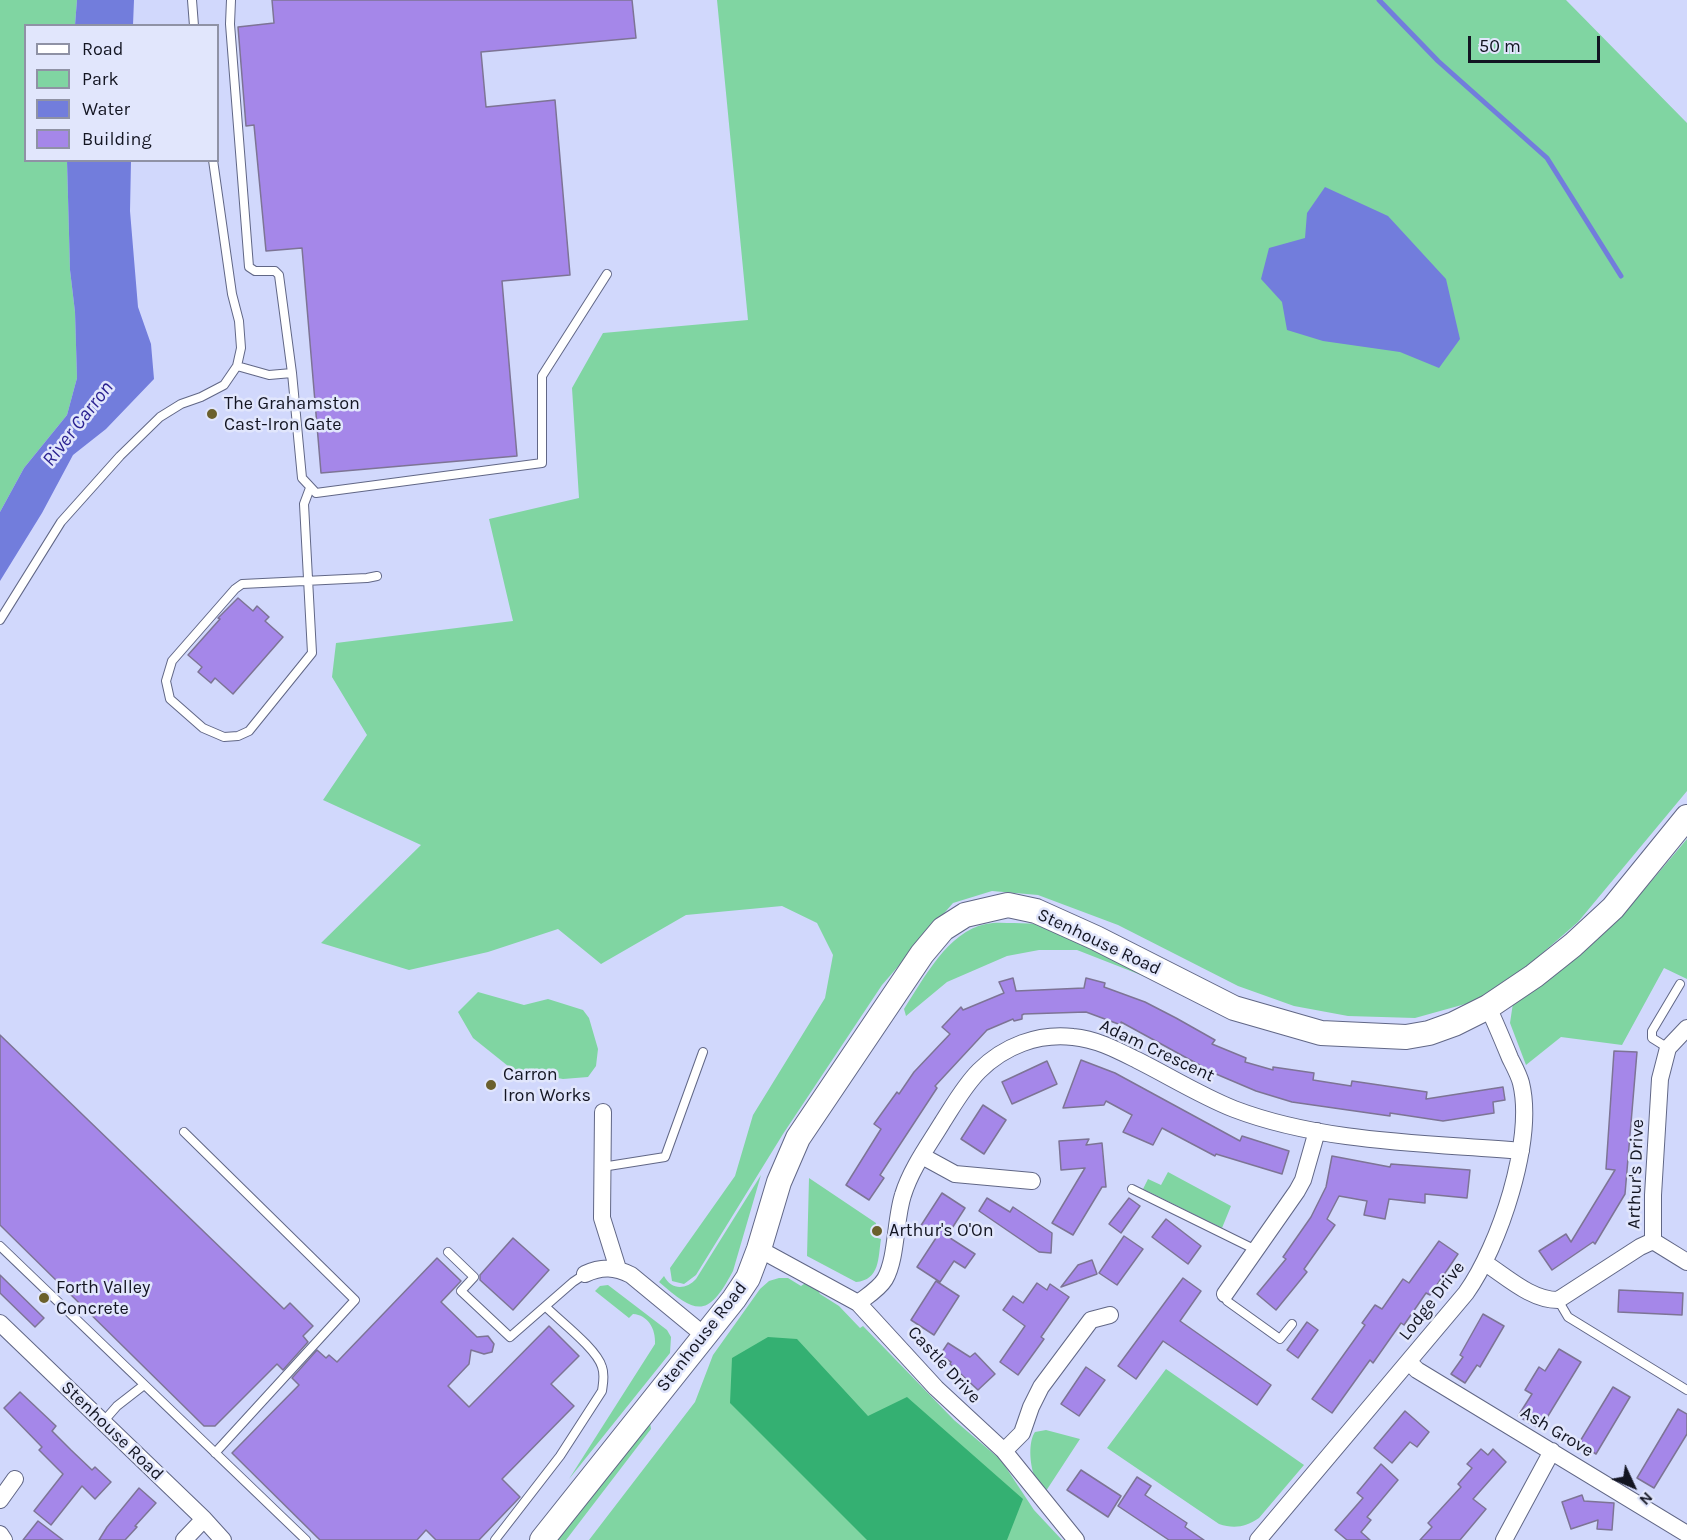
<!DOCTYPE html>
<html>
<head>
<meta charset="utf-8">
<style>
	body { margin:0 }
	#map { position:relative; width:1687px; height:1540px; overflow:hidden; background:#d1d8fc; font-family:Karla,sans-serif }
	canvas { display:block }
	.legend { position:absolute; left:24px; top:24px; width:195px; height:138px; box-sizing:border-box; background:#e1e6fc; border:2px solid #8f92a5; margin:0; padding:8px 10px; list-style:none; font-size:18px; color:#131522 }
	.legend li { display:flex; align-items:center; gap:12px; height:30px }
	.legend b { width:30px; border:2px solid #8f92a5 }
	.north { position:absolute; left:1603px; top:1456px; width:60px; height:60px; -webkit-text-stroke:4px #e1e6fc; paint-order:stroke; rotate:134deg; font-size:16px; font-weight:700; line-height:24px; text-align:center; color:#131522 }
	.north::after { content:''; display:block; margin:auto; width:21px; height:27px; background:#131522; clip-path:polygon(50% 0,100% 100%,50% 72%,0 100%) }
	.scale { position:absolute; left:1468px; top:36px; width:132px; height:27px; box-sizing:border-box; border:3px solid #131522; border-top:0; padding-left:8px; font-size:18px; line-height:21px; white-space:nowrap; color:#131522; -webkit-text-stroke:4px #e1e6fc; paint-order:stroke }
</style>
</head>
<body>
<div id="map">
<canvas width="1687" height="1540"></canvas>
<ul class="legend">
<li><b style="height:8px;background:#fff"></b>Road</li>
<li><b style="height:16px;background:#80d5a2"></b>Park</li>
<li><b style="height:16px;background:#727ddc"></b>Water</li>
<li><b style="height:16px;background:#a587e9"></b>Building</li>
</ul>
<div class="north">N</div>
<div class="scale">50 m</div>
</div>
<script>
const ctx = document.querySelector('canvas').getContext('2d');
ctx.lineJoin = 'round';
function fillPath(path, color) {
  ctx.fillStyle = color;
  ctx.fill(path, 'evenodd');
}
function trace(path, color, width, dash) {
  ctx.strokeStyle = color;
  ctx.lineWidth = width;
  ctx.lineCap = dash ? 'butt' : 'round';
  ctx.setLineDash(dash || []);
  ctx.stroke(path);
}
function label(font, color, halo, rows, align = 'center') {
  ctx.font = font + ' Karla,sans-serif';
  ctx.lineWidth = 5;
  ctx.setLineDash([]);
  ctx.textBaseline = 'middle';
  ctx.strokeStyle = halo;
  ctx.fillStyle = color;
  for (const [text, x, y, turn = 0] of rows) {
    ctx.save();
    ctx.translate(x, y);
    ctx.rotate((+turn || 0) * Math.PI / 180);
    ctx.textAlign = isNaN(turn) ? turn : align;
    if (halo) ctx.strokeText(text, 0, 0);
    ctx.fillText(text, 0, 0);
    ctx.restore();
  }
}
fillPath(new Path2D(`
	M0,0H77L75,25L26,26V160L67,161L70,270L75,312L77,378L67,415L24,468L0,512Z
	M717,0H1566L1687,123V791L1578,922L1516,976L1476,1001L1415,1018L1348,1016L1294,1006L1238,986L1118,925L1038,895L992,891L953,903L882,985L783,1134L696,1275L684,1284L672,1281L670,1268L735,1176L753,1115L825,998L833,955L817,923L782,906L686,915L601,964L558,929L488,952L409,970L321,943L421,845L323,800L367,735L332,677L336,643L513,621L489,519L579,498L572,388L603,333L748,320Z
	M1687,839V979L1664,968L1622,1045L1561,1037L1526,1065L1510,1023L1513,1003L1621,917Z
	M1014,923L1044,924L1192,995L1077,950H1039L1007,956L947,982L906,1016L904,1009C923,980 948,931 986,924C995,922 1005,923 1014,923Z
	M478,992L524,1005L548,999L583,1010L589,1018L598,1049L596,1066L588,1077L563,1079L513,1070L473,1038L458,1012Z
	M1168,1172L1231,1206L1222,1228L1143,1189L1148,1179L1161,1185Z
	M761,1175L733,1271C708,1318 697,1315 659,1282L664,1276C671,1290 686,1290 696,1279Z
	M809,1178L876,1223L874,1237L881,1239C878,1258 880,1280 856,1282L807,1256Z
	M779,1278H788L801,1286L807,1282L817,1289L820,1294L839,1306L860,1328L863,1326L954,1420L1001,1460L1034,1510L1062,1540H589L695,1402L713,1355L760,1289L769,1281Z
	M608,1285L667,1330L671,1337L670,1353L569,1479L655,1344C656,1329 648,1315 633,1314L629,1318L595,1291L600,1286Z
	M1166,1369L1304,1465L1259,1518C1246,1527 1234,1529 1219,1524L1107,1448Z
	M650,1423L651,1429L566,1540H556Z
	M1046,1430L1080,1439L1046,1491C1042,1486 1037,1481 1034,1475C1030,1464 1028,1442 1035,1432Z`), '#80d5a2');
fillPath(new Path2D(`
	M768,1337L797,1339L868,1416L907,1397L1023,1499L1007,1540H867L730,1403L732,1358Z`), '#34b072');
fillPath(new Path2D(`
	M77,0H134L133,25H75Z
	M67,161H131L130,211L138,307L151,344L154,379L106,429L73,455L42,513L0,581V512L24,468L67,415L77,378L75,312L70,270Z
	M1325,187L1388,216L1446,279L1460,339L1439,368L1400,352L1323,341L1287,330L1282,302L1261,279L1269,248L1305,238L1307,213Z`), '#727ddc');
trace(new Path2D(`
	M1379,0L1438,61L1547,158L1621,276`), '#727ddc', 5);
const building = new Path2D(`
	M272,0H632L636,38L481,52L486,107L555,100L570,275L502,281L517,456L321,473L302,248L266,251L254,125L246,126L238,27L274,23Z
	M238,598L253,611L257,606L269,617L265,621L283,637L233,694L215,678L211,683L198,672L202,667L188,655L220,619L218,618Z
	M1013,978L1016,991L1084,988L1086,978L1105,983L1104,987L1145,1002L1176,1018L1215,1040L1212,1044L1246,1058L1245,1062L1273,1070V1067L1314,1073L1313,1080L1351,1086L1352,1081L1427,1092L1426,1099L1503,1087L1505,1100L1493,1102L1494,1113L1443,1121L1390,1113V1116L1292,1102L1256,1091L1216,1074L1121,1022V1025L1086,1012L1024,1014L1022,1015V1019L1014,1021L1013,1019L987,1030L935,1086L937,1088L880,1175L884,1178L869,1200L846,1185L881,1129L874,1124L897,1092L899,1094L914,1072L950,1034L942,1027L961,1007L963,1010L1004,993L999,982Z
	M0,1035L284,1309L290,1303L313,1326L303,1336L308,1342L283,1370L277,1364L215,1426H204L0,1225Z
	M1614,1051L1637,1052L1625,1194L1595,1244L1593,1242L1552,1270L1539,1251L1566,1234L1571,1242L1615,1170L1606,1169Z
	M1081,1060L1115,1073L1240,1141L1242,1136L1289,1151L1282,1174L1216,1154L1215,1156L1162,1128L1153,1145L1123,1132L1132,1115L1106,1101L1104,1105L1063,1108Z
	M1047,1061L1057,1084L1012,1104L1002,1082Z
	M983,1105L1006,1120L984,1154L961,1139Z
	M1089,1139L1086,1145L1102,1143L1106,1187H1102L1073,1235L1052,1223L1085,1168L1061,1170L1059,1141Z
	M1332,1156L1390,1167L1391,1164L1470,1170L1467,1198L1425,1194V1203L1389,1199L1385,1219L1364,1215L1367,1201L1339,1196L1327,1219L1335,1225L1304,1269L1307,1272L1276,1310L1257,1294L1286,1259L1283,1257L1311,1217L1326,1187Z
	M942,1193L965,1208L947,1236L975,1254L965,1268L954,1261L940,1282L917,1267L936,1238L920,1227Z
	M987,1198L1010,1212L1013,1207L1052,1233L1051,1253L1039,1252L979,1211Z
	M1129,1198L1140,1206L1121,1233L1109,1224Z
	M1166,1219L1201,1246L1188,1264L1152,1237Z
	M1124,1236L1143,1249L1117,1285L1099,1273Z
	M513,1238L549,1270L513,1310L480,1280V1275Z
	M1439,1241L1458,1254L1430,1295L1426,1293L1404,1325L1401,1323L1373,1363L1370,1360L1332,1413L1312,1399L1365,1325L1362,1323L1375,1305L1382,1309L1403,1279L1409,1283Z
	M437,1258L461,1281L441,1302L477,1337L488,1336L494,1344L492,1352L484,1354L471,1350L469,1364L448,1386L469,1407L549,1326L579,1356L551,1384L574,1406L502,1479L520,1497L479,1540H436L426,1530L417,1540H320L232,1453L299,1385L292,1378L317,1350L326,1358L329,1355L337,1362Z
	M1092,1260L1097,1274L1061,1287L1078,1265Z
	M0,1275L44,1318L35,1327L0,1293Z
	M1183,1278L1201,1291L1180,1321L1271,1385L1257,1405L1163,1341L1136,1379L1118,1366Z
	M936,1281L959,1296L934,1335L911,1320Z
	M1037,1283L1047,1290L1050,1284L1069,1297L1041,1337L1044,1339L1018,1375L1000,1362L1025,1326L1003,1310L1013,1296L1023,1303Z
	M1619,1290L1683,1293L1682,1315L1618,1312Z
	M1483,1314L1504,1326L1480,1367L1477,1365L1465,1383L1451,1374L1463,1357L1460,1355Z
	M1307,1322L1318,1330L1298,1358L1287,1350Z
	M948,1343L970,1357L975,1353L995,1374L978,1390L950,1364L951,1362L940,1355Z
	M1559,1349L1581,1362L1540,1429L1518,1416L1532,1394L1525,1390L1539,1367L1545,1371Z
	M1086,1367L1105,1380L1079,1416L1061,1404Z
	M1613,1387L1630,1397L1596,1454L1579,1443Z
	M20,1392L56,1426L52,1431L71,1450L92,1470L95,1467L111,1482L95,1499L82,1486L51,1525L34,1511L63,1474L39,1450L42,1447L4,1408Z
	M1678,1409L1687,1414V1434L1654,1488L1637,1478Z
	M1405,1411L1429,1432L1417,1447L1410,1442L1392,1463L1374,1448Z
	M1481,1449L1488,1455L1493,1449L1506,1462L1473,1499L1486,1509L1460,1540H1420L1432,1527L1428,1523L1461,1487L1458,1484L1472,1468L1467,1464Z
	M1381,1464L1398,1480L1367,1517L1371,1520L1361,1532L1370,1540H1347L1335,1530L1363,1498L1357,1493Z
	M1081,1470L1121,1496L1108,1517L1067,1490Z
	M1137,1477L1151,1486L1145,1495L1187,1523L1185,1527L1204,1540H1169L1118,1506Z
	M139,1488L156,1503L135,1526L137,1527L125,1540H99L107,1527Z
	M1582,1495L1584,1501L1614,1503L1612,1530L1597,1529L1598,1520L1571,1529L1562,1502Z
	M38,1521L63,1540H23Z`);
fillPath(building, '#a587e9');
trace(building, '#7d7495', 1.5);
const lane = new Path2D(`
	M192,0L194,26
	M231,0L230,24L249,267L255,271H275L279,275L292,373
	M237,366L269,375L292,373L302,478L316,493L542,463V376L607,274
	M310,488L304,504L312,653L249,731L238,736L224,737L203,728L170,699L166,681L172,661L235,589L242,584L367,578L377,576
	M0,620L61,522L120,456L160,417L181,404L201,397L224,385L237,366L241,348L239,321L232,294L213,160
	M1668,1048L1652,1038V1031L1680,984
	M184,1132L355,1300L215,1453
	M602,1167L665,1157L703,1052
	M1132,1189L1256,1250
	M0,1246L306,1540
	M448,1252L474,1277L461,1291L510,1337L573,1282L585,1274
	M1225,1294L1227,1301L1280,1339L1292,1324
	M1558,1300L1568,1317L1687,1390
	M103,1422L117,1406L144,1385
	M495,1540L560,1456L602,1391C603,1383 605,1375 602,1367C597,1349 560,1321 546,1307`);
const street = new Path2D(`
	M603,1112L602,1218L618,1269
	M922,1156L955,1174L1032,1181
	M1653,1241L1687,1262
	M759,1249L858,1303L936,1388L1004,1451L1076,1540
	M1485,1263C1507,1277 1531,1300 1558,1300L1640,1247L1653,1241V1195L1660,1079L1668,1048L1687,1028
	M585,1274C602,1266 615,1267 631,1275L705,1336
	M1225,1294L1297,1191L1303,1180L1317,1131
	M858,1303C867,1296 879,1289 885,1279C897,1258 895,1219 903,1195C911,1169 928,1146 942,1123C953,1106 964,1086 979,1071C1004,1046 1038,1033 1073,1037C1096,1039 1117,1050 1137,1060C1169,1076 1201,1096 1234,1109C1323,1143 1427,1143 1521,1151
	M0,1323L204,1519L223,1540
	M1409,1362L1417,1370L1687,1534
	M1004,1451L1022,1433L1031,1407L1041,1387L1091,1320L1110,1315
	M0,1500L15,1479
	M0,1534L4,1540
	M184,1540L204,1519
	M1258,1540L1466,1293C1499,1247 1535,1140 1521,1083C1519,1075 1514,1066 1510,1058C1503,1041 1496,1024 1488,1007
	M1504,1540L1552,1451`);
const secondary = new Path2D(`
	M542,1540L734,1299L748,1278L759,1249L779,1182L798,1138L922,954L943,929L965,915L1008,905L1036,911L1096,938L1234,1008L1321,1033L1406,1037L1429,1033L1454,1024L1488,1007L1534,976L1573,945L1613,908L1687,817`);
trace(lane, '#616786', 10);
trace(street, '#616786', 18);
trace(secondary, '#616786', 26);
trace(lane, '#fff', 8);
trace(street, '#fff', 16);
trace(secondary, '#fff', 24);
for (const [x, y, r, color] of [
	[212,414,6,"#6b602c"],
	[491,1085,6,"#6b602c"],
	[877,1231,6,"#6b602c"],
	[44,1298,6,"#6b602c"]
]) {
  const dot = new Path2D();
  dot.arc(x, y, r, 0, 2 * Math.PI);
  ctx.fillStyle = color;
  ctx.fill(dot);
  trace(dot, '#e1e6fc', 2);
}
label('18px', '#131522', '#e1e6fc', [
	["The Grahamston",224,404],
	["Cast-Iron Gate",224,425],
	["Carron",503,1075],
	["Iron Works",503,1096],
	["Arthur's O'On",889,1231],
	["Forth Valley",56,1288],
	["Concrete",56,1309]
], 'left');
label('18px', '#131522', '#e1e6fc', [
	["Stenhouse Road",1099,942,25],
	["Adam Crescent",1157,1051,25],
	["Arthur's Drive",1636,1174,-88],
	["Lodge Drive",1432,1301,-52],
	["Stenhouse Road",702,1337,-52],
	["Castle Drive",944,1365,47],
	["Stenhouse Road",112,1431,44],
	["Ash Grove",1557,1432,31]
]);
label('italic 20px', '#2c2392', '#e1e6fc', [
	["River Carron",78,424,-52]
]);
</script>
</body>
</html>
